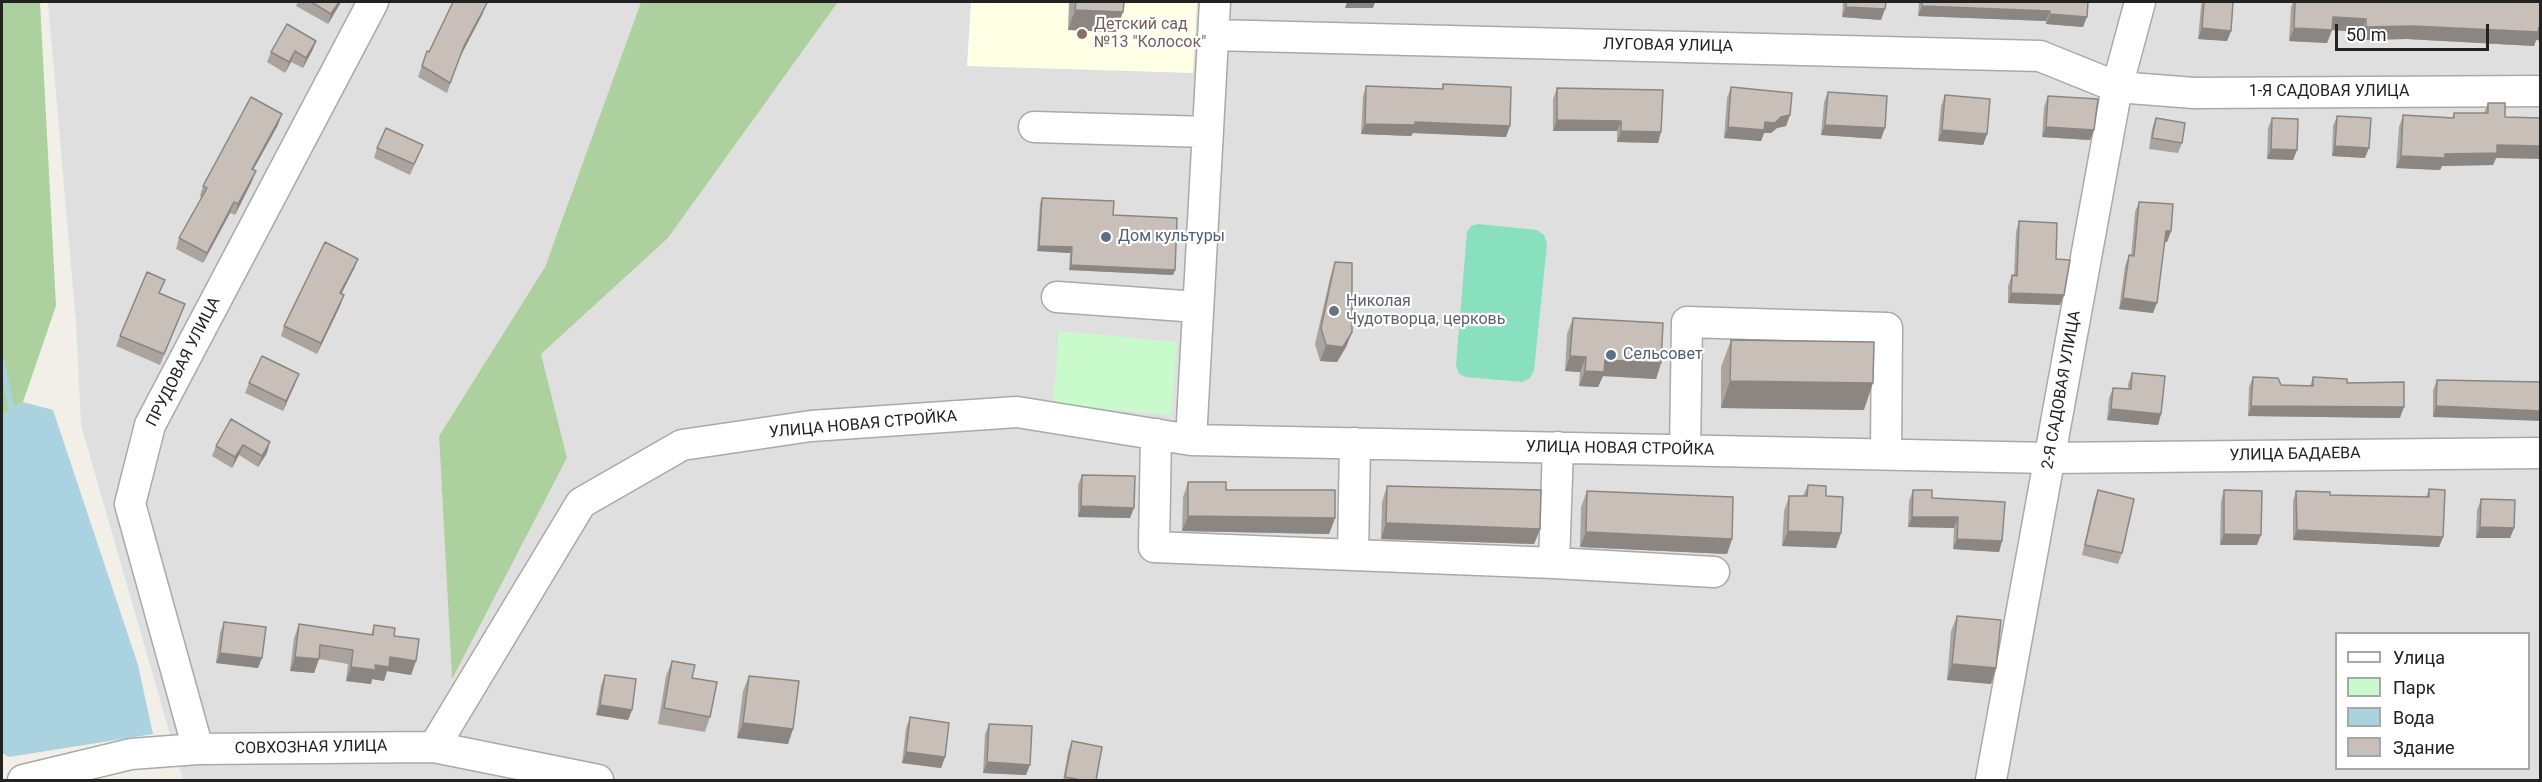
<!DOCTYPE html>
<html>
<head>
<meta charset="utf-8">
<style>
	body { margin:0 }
	#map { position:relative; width:2542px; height:782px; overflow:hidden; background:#f2efe9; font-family:Roboto,sans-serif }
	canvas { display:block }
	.frame { position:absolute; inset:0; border:3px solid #222; pointer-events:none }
	.legend { position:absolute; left:2335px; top:632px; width:195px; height:138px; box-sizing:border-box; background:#fff; border:2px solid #a7a7a7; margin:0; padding:8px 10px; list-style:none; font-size:18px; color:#222 }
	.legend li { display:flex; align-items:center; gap:12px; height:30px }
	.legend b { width:30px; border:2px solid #a7a7a7 }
	.scale { position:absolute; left:2335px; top:24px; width:154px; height:27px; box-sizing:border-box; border:3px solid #222; border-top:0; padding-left:8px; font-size:18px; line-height:21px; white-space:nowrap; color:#222; -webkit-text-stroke:4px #fff; paint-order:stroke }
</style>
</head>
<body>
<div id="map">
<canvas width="2542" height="782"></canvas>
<div class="frame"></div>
<ul class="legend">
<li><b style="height:8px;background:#fff"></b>Улица</li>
<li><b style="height:16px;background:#c8facc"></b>Парк</li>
<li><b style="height:16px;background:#aad3df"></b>Вода</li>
<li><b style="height:16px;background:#c7bfb8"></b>Здание</li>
</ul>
<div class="scale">50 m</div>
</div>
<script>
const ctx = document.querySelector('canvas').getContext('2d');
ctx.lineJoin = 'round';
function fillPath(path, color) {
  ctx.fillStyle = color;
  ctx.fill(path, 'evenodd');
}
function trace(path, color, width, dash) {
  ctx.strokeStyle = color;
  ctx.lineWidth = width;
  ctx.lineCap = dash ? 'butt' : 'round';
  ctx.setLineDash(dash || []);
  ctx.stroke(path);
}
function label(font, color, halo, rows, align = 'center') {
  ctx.font = font + ' Roboto,sans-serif';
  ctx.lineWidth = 4.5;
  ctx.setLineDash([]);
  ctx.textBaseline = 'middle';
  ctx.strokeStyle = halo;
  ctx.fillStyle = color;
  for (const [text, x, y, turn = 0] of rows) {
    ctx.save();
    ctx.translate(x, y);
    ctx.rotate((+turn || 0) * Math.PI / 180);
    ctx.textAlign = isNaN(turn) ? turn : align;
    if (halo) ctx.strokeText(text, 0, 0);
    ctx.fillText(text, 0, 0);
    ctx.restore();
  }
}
fillPath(new Path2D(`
	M48,2H641L545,267L439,436L452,677L567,458L540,354L668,238L838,2H2540V780H183L81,425L76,323ZM2336,634H2528V768H2336Z`), '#e0dfdf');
fillPath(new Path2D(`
	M971,2H1197L1193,73L967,66Z`), '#ffffe5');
fillPath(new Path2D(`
	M2,2H40L56,306L23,402L2,415Z
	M641,2H838L668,238L541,354L567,458L452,679L439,436L545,267Z`), '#add19e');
fillPath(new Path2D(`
	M1059,331L1177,342L1171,415L1053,404Z`), '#c8facc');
fillPath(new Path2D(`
	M1478,224L1537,230L1544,235L1547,244L1534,370L1530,378L1522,382L1466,377L1459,374L1456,365L1467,232L1471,226Z`), '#88e0be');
fillPath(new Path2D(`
	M23,402L53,410L138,665L153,734L9,757L2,753V415Z`), '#aad3df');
trace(new Path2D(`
	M2,363L13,415`), '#aad3df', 6);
const minor = new Path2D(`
	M1213,35L2040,56L2117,87L2194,93L2540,91
	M1034,127L1208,132
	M1057,297L1198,307
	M1156,434L1154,547L1353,555L1355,443
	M1191,440L1215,2
	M1685,450L1687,322L1887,328L1886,454
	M1353,555L1554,563L1558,447
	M1554,563L1714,572
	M434,747L581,503L682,445L811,426L1017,412L1191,440L2049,458L2540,453
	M198,749L130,504L150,425L373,2
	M23,780L131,754L198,749L434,747L598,780
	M1991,780L2117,87L2140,2`);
trace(minor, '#a9a9a9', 33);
trace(minor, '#fff', 30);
fillPath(new Path2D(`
	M298,2H341L328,24L296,6Z
	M1069,2H1124L1116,32L1068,30Z
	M1843,2H1886L1881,20L1842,17Z
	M1919,2H2088L2083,27L2046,24V21L1918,16Z
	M2202,2H2233L2231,31L2227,41L2198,39L2201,6Z
	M2293,2H2541L2536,40L2534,46L2407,39L2361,40V32L2332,30L2327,43L2289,41L2291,7Z
	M483,13L460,57L447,93L418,77L427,51L429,52Z
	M316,41L312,51L303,68L291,62L285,73L267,62L271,52Z
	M1443,84L1506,137L1413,133L1411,136L1361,134L1363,96L1366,86L1442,89Z
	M1731,87L1790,115L1786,126L1777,128L1771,133H1764L1761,141L1724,138L1727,98Z
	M1557,88L1663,90L1658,143L1617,142V131H1553V99Z
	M1828,92L1881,139L1821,135L1824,102Z
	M1945,95L1987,134L1983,145L1938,141L1941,106Z
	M2048,96L2094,130L2090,140L2042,137L2044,107Z
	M2488,103L2496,158L2493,165L2442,166L2440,170L2396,168L2399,127L2403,115L2452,118L2454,113H2484Z
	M2337,116L2365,158L2332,156L2333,126Z
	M2156,118L2182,143L2178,153L2149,149L2152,129Z
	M2272,118L2297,150L2293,160L2267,159L2268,128Z
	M278,125L253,170L252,181L235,215L230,213L203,263L176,249L179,238L202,198L200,196L203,186Z
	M377,148L419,155L410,175L374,158Z
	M1042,198L1113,215L1175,270L1173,275L1069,270L1070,253L1037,251L1040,203Z
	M2139,202L2171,231L2167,242H2165L2153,313L2119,309L2125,266L2129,255L2131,256L2135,212Z
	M2019,221L2056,259L2060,305L2008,303V286L2012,275H2014L2016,232Z
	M358,259L354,269L341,294L344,295L340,306L317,354L281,336L284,326Z
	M1335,262L1352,332L1346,347L1337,362L1320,361L1315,344L1330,278Z
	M160,293L185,304L160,365L116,346L120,336Z
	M1573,318L1661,363L1656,379L1603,376L1598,387L1579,386L1580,372L1565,371L1567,334Z
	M1731,340L1864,410L1721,408V367Z
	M2132,373L2161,414L2158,425L2107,420L2109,398L2113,388L2128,389V384Z
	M2253,377L2281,385L2310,386L2313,377L2347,383L2400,418L2248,416L2249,387Z
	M2437,380L2541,382L2433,417V390Z
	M249,383L295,384L283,411L245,393Z
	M231,419L267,453L258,467L239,455L232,468L212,456L216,446Z
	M1082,475L1130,518L1078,517V485Z
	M1188,482L1226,490L1335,518L1329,534L1182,531L1183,497Z
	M1808,485L1826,496L1841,533L1836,548L1782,546L1784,511L1789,496H1803Z
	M1387,486L1540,529L1534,544L1381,539L1382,502Z
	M2429,489L2443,537L2439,547L2293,540V501L2296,491L2330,495L2426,497Z
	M1913,490L1932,498L2002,541L1999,552L1953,549L1954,528L1908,527L1909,501Z
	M2098,490L2122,553L2118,564L2082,555L2094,501Z
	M2224,490L2257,545H2220L2221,501Z
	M1587,491L1732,539L1727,554L1580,547L1581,507Z
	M2481,499L2514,528L2510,538H2476L2477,510Z
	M1957,616L1996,668L1991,684L1947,680L1951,631Z
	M224,622L258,668L216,663L220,633Z
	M299,624L371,635L374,625L394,636L416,661L411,675L387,671L384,681L372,679L371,684L346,681L348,664L319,659L314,673L290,671L294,638Z
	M672,661L710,717L705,732L658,724L666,676Z
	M605,675L632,710L628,720L596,715L601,685Z
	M749,676L793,729L788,744L737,738L743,691Z
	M910,717L945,757L941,768L902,763L906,728Z
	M989,724L1026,775L983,773L985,734Z
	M1072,741L1096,780H1063L1068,752Z`), '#aba49e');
fillPath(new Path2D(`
	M339,2H341L328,24L331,14Z
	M1347,2H1375L1373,8H1345Z
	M487,3L483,13L460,57L447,93L464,46Z
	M1922,6L2050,11L2046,21L1918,16Z
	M1846,7L1885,9L1881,20L1842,17Z
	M1075,10L1123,12L1116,32L1068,30Z
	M2050,14L2087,17L2083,27L2046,24Z
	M2333,17L2366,19L2361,32L2332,30L2327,43L2289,41L2294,28Z
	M2412,26L2541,27V41L2536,40L2534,46L2407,39L2361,40L2366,27Z
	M2202,28L2231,31L2227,41L2198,39Z
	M316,41L312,51L303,68L306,58Z
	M295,51L291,62L285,73L289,62Z
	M282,114L278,125L248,179L252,169Z
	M1790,115L1786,126L1777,128L1771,133H1764L1761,141L1724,138L1728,127Z
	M1557,120L1621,121L1617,131H1553Z
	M1415,122L1510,126L1506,137L1413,133L1411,136L1361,134L1365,124Z
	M1825,125L1885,128L1881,139L1821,135Z
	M2046,127L2094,130L2090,140L2042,137Z
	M1942,130L1987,134L1983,145L1938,141Z
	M1621,131L1661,132L1658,143L1617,142Z
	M2497,145L2541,146V159L2496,158L2493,165L2442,166L2440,170L2396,168L2401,156L2445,154Z
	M2335,146L2369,148L2365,158L2332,156Z
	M2271,149L2297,150L2293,160L2267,159Z
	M256,171L252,181L235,215L238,204Z
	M234,202L230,213L203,263L207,253Z
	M2166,231H2171L2167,242L2162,241Z
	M1039,246L1072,247L1070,253L1037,251Z
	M358,259L354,269L336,304L340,293Z
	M1071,265L1175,270L1173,275L1069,270Z
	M2011,293L2064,295L2060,305L2008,303Z
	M344,295L340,306L317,354L321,343Z
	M2123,298L2157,303L2153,313L2119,309Z
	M1352,332L1346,347L1337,362L1320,361L1326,345Z
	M1570,356L1586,357L1580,372L1565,371Z
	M1605,360L1661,363L1656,379L1603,376L1598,387L1579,386L1585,371Z
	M299,374L295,384L283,411L286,401Z
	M1730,381L1873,383L1864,410L1721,408Z
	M2251,406L2404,407L2400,418L2248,416Z
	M2436,406L2541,411V421L2433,417Z
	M2111,409L2161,414L2158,425L2107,420Z
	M270,442L267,453L258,467L262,456Z
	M243,445L239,455L232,468L235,457Z
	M1081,506L1134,508L1130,518L1078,517Z
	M1188,516L1335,518L1329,534L1182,531Z
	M1912,517H1958L1954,528L1908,527Z
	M1386,523L1540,529L1534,544L1381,539Z
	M2480,527L2514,528L2510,538H2476Z
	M2297,530L2443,537L2439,547L2293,540Z
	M1788,531L1841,533L1836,548L1782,546Z
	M1586,532L1732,539L1727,554L1580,547Z
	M2224,534L2261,535L2257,545H2220Z
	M1957,539L2002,541L1999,552L1953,549Z
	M220,653L262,658L258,668L216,663Z
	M295,657L319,659L314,673L290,671Z
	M390,657L416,661L411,675L387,671L384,681L372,679L371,684L346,681L351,667L375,665Z
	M1952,664L1996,668L1991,684L1947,680Z
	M600,705L632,710L628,720L596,715Z
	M743,723L793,729L788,744L737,738Z
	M906,752L945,757L941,768L902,763Z
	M987,762L1030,765L1026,775L983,773Z`), '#8b8681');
const building = new Path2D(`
	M311,2H339L331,14Z
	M453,2H484L487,3L464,46L450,83L422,66L427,51L429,52Z
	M1076,2H1124L1123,12L1075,10Z
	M1846,2H1886L1885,9L1846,7Z
	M1922,2H2088L2087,17L2050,14V11L1922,6Z
	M2204,2H2233L2231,31L2202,28Z
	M2295,2H2541V27H2539L2538,32L2412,26L2366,27V19L2333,17L2332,30L2294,28Z
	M287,24L316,41L306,58L295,51L289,62L271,52Z
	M1443,84L1511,87L1510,126L1415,122V125L1365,124L1366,86L1443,89Z
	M1731,87L1792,93L1790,115L1781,117L1775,123L1765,122L1764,130L1728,127Z
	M1557,88L1663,90L1661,132L1621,131V121L1557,120Z
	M1828,92L1887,96L1885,128L1825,125Z
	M1945,95L1990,99L1987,134L1942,130Z
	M2048,96L2098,99L2094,130L2046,127Z
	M251,97L282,114L252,169L256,171L238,204L234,202L207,253L179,238L207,188L203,186Z
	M2488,103H2505V117L2541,118V146L2497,145V153L2445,154V158L2401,156L2403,115L2454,118V113H2488Z
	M2337,116L2371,118L2369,148L2335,146Z
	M2156,118L2185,123L2182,143L2152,138Z
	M2272,118L2298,119L2297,150L2271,149Z
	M386,128L423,145L414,164L377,148Z
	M1042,198L1114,201L1113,215L1177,218L1175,270L1071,265L1072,247L1039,246Z
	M2139,202L2173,204L2171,231H2166L2157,303L2123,298L2129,255L2134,256Z
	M2019,221L2057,223L2056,259L2070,260L2064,295L2011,293L2012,275L2017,276Z
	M325,242L358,259L340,293L344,295L321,343L284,326Z
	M1335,262L1352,263V332L1343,347L1326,345L1321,328Z
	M147,272L165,280L159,293L185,304L164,354L120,336Z
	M1573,318L1663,323L1661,363L1605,360L1604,372L1585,371L1586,357L1570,356Z
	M1731,340L1874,342L1873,383L1730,381Z
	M262,356L299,374L286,401L249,383Z
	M2132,373L2165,376L2161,414L2111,409L2113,388L2131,389Z
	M2253,377L2278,378L2281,385L2313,386V377L2347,379V383L2404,382V407L2251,406Z
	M2437,380L2541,382V411L2436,406Z
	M231,419L270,442L262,456L243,445L235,457L216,446Z
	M1082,475L1135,476L1134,508L1081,506Z
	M1188,482H1226V490H1335V518L1188,516Z
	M1808,485L1826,486V496L1843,497L1841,533L1788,531L1789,496H1807Z
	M1387,486L1541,490L1540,529L1386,523Z
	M2429,489L2445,490L2443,537L2297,530L2296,491L2330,492V495L2429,497Z
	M1913,490H1932V498L2005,502L2002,541L1957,539L1958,517H1912Z
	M2098,490L2134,499L2122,553L2085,545Z
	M2224,490L2262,491L2261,535L2224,534Z
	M1587,491L1733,497L1732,539L1586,532Z
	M2481,499L2515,500L2514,528L2480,527Z
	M1957,616L2001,620L1996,668L1952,664Z
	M224,622L266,627L262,658L220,653Z
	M299,624L373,635L374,625L395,628L394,636L419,639L416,661L390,657L389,667L375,665L376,670L351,667L353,650L320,645L319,659L295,657Z
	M672,661L695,665L692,678L717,682L710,717L664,708Z
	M605,675L636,679L632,710L600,705Z
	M749,676L799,681L793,729L743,723Z
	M910,717L949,723L945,757L906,752Z
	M989,724L1032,726L1030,765L987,762Z
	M1072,741L1102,747L1096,780H1081L1065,777Z`);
fillPath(building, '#c7bfb8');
trace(building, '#8b8681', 1.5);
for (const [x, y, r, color] of [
	[1082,34,6,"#8d6e63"],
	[1106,237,6,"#5c6f8a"],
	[1334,311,6,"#6b7280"],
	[1611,355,6,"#5c6f8a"]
]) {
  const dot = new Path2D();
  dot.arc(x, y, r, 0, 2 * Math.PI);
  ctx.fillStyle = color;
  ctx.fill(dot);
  trace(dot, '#fff', 2);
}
label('16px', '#785e54', '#fff', [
	["Детский сад",1094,25],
	["№13 \"Колосок\"",1094,43]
], 'left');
label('16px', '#222', '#fff', [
	["ЛУГОВАЯ УЛИЦА",1668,46,1],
	["1-Я САДОВАЯ УЛИЦА",2329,92],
	["ПРУДОВАЯ УЛИЦА",184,362,-63],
	["2-Я САДОВАЯ УЛИЦА",2062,390,-80],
	["УЛИЦА НОВАЯ СТРОЙКА",863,425,-5],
	["УЛИЦА НОВАЯ СТРОЙКА",1620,449,1],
	["УЛИЦА БАДАЕВА",2295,455,-1],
	["СОВХОЗНАЯ УЛИЦА",311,748,-1]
]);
label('16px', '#4e5e75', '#fff', [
	["Дом культуры",1118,237],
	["Сельсовет",1623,355]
], 'left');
label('16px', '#5b616d', '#fff', [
	["Николая",1346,302],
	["Чудотворца, церковь",1346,320]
], 'left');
</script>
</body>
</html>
